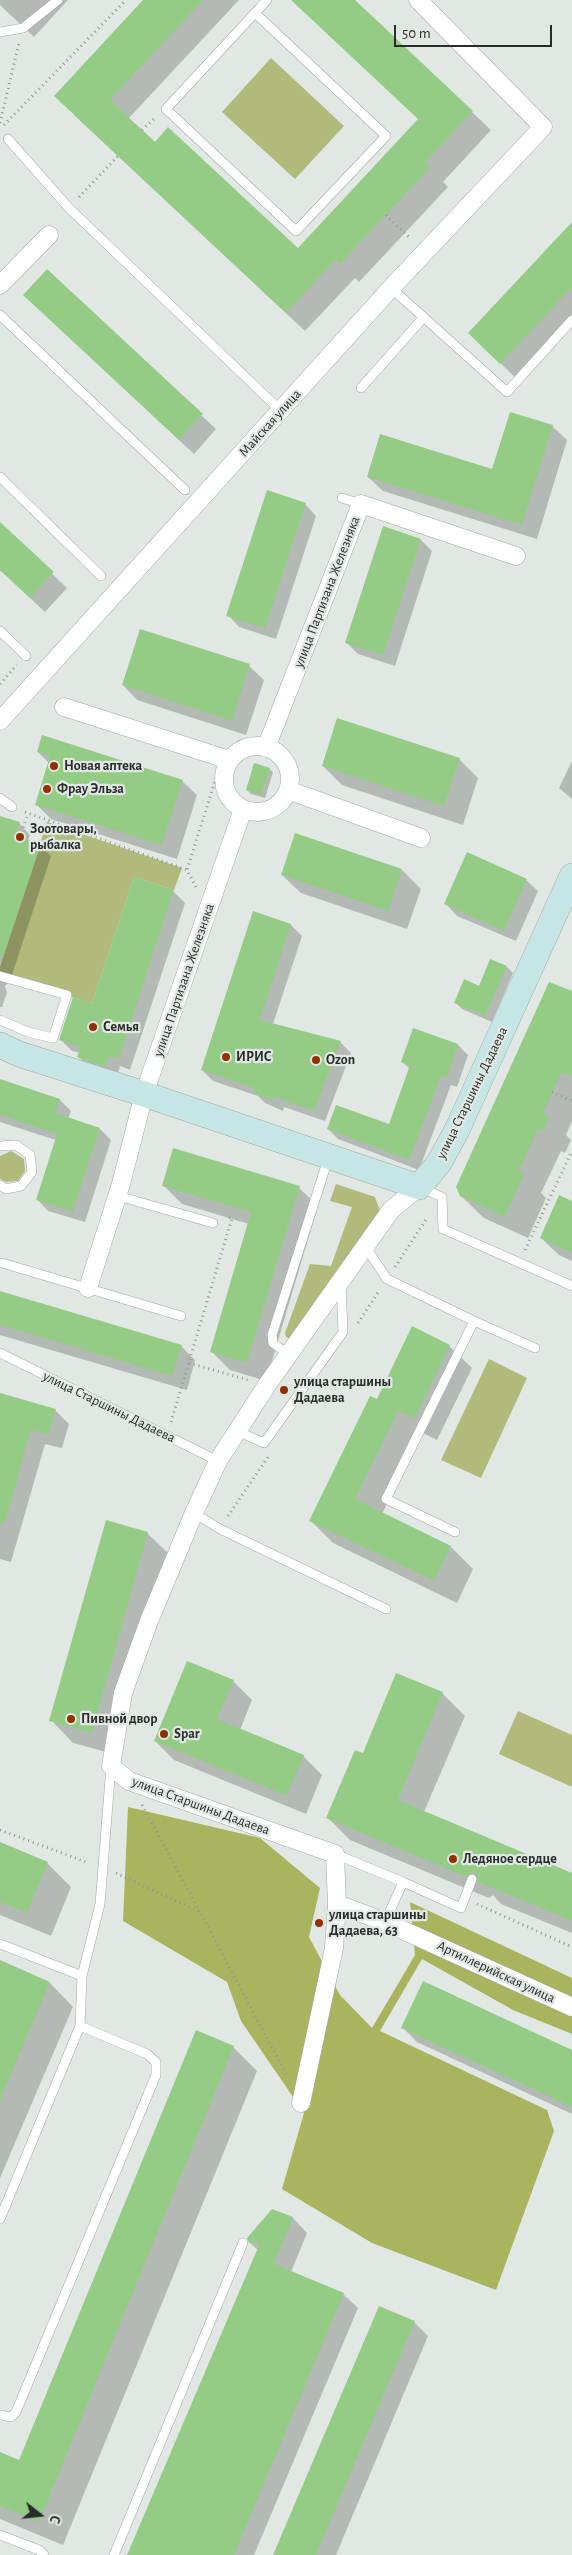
<!DOCTYPE html>
<html>
<head>
<meta charset="utf-8">
<style>
	body { margin:0 }
	#map { position:relative; width:572px; height:2555px; overflow:hidden; background:#e1e8e4; font-family:"Alegreya Sans",sans-serif }
	canvas { display:block }
	.north { position:absolute; left:15px; top:2490px; width:50px; height:50px; -webkit-text-stroke:4px #e1e8e4; paint-order:stroke; rotate:106deg; font-size:14px; font-weight:700; line-height:20px; text-align:center; color:#292c2a }
	.north::after { content:''; display:block; margin:auto; width:18px; height:22px; background:#292c2a; clip-path:polygon(50% 0,100% 100%,50% 72%,0 100%) }
	.scale { position:absolute; left:394px; top:25px; width:158px; height:22px; box-sizing:border-box; border:2px solid #292c2a; border-top:0; padding-left:6px; font-size:15px; line-height:18px; white-space:nowrap; color:#292c2a; -webkit-text-stroke:4px #e1e8e4; paint-order:stroke }
</style>
</head>
<body>
<div id="map">
<canvas width="572" height="2555"></canvas>
<div class="north">С</div>
<div class="scale">50 m</div>
</div>
<script>
const ctx = document.querySelector('canvas').getContext('2d');
ctx.lineJoin = 'round';
function fillPath(path, color) {
  ctx.fillStyle = color;
  ctx.fill(path, 'evenodd');
}
function trace(path, color, width, dash) {
  ctx.strokeStyle = color;
  ctx.lineWidth = width;
  ctx.lineCap = dash ? 'butt' : 'round';
  ctx.setLineDash(dash || []);
  ctx.stroke(path);
}
function label(font, color, halo, rows, align = 'center') {
  ctx.font = font + ' "Alegreya Sans",sans-serif';
  ctx.lineWidth = 4.5;
  ctx.setLineDash([]);
  ctx.textBaseline = 'middle';
  ctx.strokeStyle = halo;
  ctx.fillStyle = color;
  for (const [text, x, y, turn = 0] of rows) {
    ctx.save();
    ctx.translate(x, y);
    ctx.rotate((+turn || 0) * Math.PI / 180);
    ctx.textAlign = isNaN(turn) ? turn : align;
    if (halo) ctx.strokeText(text, 0, 0);
    ctx.fillText(text, 0, 0);
    ctx.restore();
  }
}
fillPath(new Path2D(`
	M271,58L344,126L295,179L222,112Z
	M47,822L182,868L174,890L134,877L92,1003L0,976V967Z
	M11,1151L24,1159L25,1171L18,1181L6,1182L0,1179V1156Z
	M336,1184L375,1197L379,1208V1214L290,1339L286,1337L285,1333L310,1264L331,1266L352,1207L330,1201Z
	M489,1359L527,1378L481,1478L441,1460Z
	M518,1711L572,1735V1787L499,1754Z`), '#b1b97b');
fillPath(new Path2D(`
	M128,1807L260,1838L320,1888L309,1937L340,1995L372,2028L415,1955L410,1902L572,1978V2034L513,2010L422,1959L380,2031L547,2110L554,2131L496,2290L372,2243L282,2189L304,2113L241,2021L227,1982L123,1921Z`), '#aab45e');
fillPath(new Path2D(`
	M0,0H68L34,37L0,5Z
	M145,0H239L128,119L155,143L298,250L419,119L293,0H353L491,130L443,182L448,187L359,282L355,278L305,331L74,115Z
	M572,224V316L515,377L484,348Z
	M47,270L216,429L194,454L39,309Z
	M552,426L567,440L537,539L383,491L368,477L493,471Z
	M305,504L316,516L276,639L239,627L228,615Z
	M0,524L67,588L45,612L0,570Z
	M384,528L421,540L432,551L395,666L358,654L346,642Z
	M249,666L264,680L246,735L137,700L123,685Z
	M38,752L182,781L197,795L177,859L51,819L36,804L49,763Z
	M459,759L478,778L463,825L342,785L323,766Z
	M572,761V799L559,788Z
	M269,769L273,772L265,798L251,794L247,790Z
	M19,823L30,835L28,841L40,845L51,856L10,981L5,986L7,993L2,1007H0V827Z
	M295,834L402,870L421,889L407,929L301,893L282,875Z
	M135,879L174,892L185,903L130,1070L120,1066L117,1077L90,1068L78,1057L80,1053L72,1051L60,1039L93,1005Z
	M526,880L538,891L516,941L457,916L446,904Z
	M254,913L291,925L302,936L273,1024L340,1042L351,1053L325,1121L284,1107L283,1111L265,1103L258,1096L213,1081L202,1070Z
	M507,967L513,973L492,1022L462,1009L455,1002L480,987Z
	M572,993V1121L566,1135L571,1140L565,1153L561,1151L541,1193L546,1198L528,1238L484,1218L461,1196Z
	M414,1030L458,1045L468,1055L457,1087L451,1085L419,1170L338,1139L328,1129L389,1126L410,1069L402,1062Z
	M0,1080L60,1100L71,1111L68,1119L100,1129L111,1140L85,1222L48,1211L37,1199L56,1140L0,1122Z
	M163,1185L299,1188L318,1206L266,1381L230,1370L211,1351L249,1224L182,1204Z
	M572,1202V1261L559,1255L541,1238Z
	M0,1293L181,1346L195,1360L187,1390L0,1335Z
	M449,1346L472,1368L437,1440L421,1432L382,1514L451,1547L473,1569L457,1603L333,1543L311,1521L377,1401Z
	M0,1407L55,1410L69,1424L62,1448L45,1444L11,1562L0,1559Z
	M147,1533L170,1555L114,1754L73,1743L51,1720Z
	M233,1681L252,1700L240,1730L303,1756L322,1775L306,1814L174,1760L155,1741Z
	M442,1693L465,1716L424,1812L572,1875V1933L501,1904L493,1895L489,1898L350,1840L328,1818L363,1755Z
	M0,1844L47,1863L71,1887L51,1936L0,1915Z
	M0,1961L50,1983L73,2007L0,2178Z
	M403,2028L572,2051V2114L417,2042Z
	M233,2047L257,2071L63,2545L0,2519V2453L20,2461Z
	M272,2210L293,2218L307,2233L291,2272L343,2294L358,2308L254,2555H128L258,2250L250,2243Z
	M414,2322L428,2336L336,2555H275Z`), '#0003');
fillPath(new Path2D(`
	M143,0H203L110,100L155,142L168,127L298,248L418,119L291,0H355L473,111L425,163L430,168L340,264L335,260L286,313L54,96Z
	M572,222V287L500,364L468,333Z
	M47,269L203,414L179,440L23,295Z
	M510,412L553,425L522,525L367,477L380,434L492,469Z
	M267,490L306,503L265,628L226,616Z
	M0,522L54,572L30,598L0,570Z
	M383,526L421,539L383,655L345,643Z
	M140,629L250,664L232,721L122,685Z
	M337,718L460,758L444,806L322,766Z
	M42,735L183,780L162,845L35,805L50,756L37,752Z
	M254,763L270,768L261,795L246,790Z
	M0,816L20,822L15,836L41,844L3,957H0Z
	M295,833L402,869L388,911L281,875Z
	M467,852L527,879L504,931L444,904Z
	M134,877L174,890L119,1059L109,1056L105,1067L77,1057L81,1047L59,1040L73,997L92,1003Z
	M253,911L291,924L260,1020L341,1041L314,1111L274,1097L272,1101L253,1092L254,1088L201,1070Z
	M490,959L507,966L485,1016L454,1003L464,979L479,986Z
	M549,982L572,991V1076L561,1073L543,1114L550,1117L543,1131L538,1129L518,1172L524,1175L505,1217L460,1196L456,1187Z
	M413,1028L458,1044L447,1078L441,1076L409,1160L327,1129L336,1105L389,1124L410,1065L401,1062Z
	M0,1079L60,1099L55,1113L100,1128L73,1212L36,1200L57,1134L0,1115Z
	M173,1148L300,1186L247,1363L210,1352L251,1212L162,1186Z
	M559,1195L572,1201V1253L540,1238Z
	M0,1291L182,1345L172,1376L0,1325Z
	M412,1326L450,1345L415,1418L398,1411L355,1499L451,1546L434,1581L309,1521L370,1396L377,1399Z
	M0,1393L56,1409L48,1435L31,1430L5,1523H0Z
	M106,1520L148,1532L92,1733L49,1721Z
	M187,1661L234,1680L217,1719L304,1755L287,1796L154,1741Z
	M396,1673L443,1692L398,1800L572,1873V1921L478,1882L475,1873H471L466,1877L326,1818L355,1750L363,1753Z
	M0,1842L48,1862L27,1913L0,1902Z
	M0,1960L50,1982L0,2100Z
	M423,1981L572,2050V2107L401,2028Z
	M196,2030L234,2046L39,2522L0,2506V2452L19,2460Z
	M272,2209L293,2217L274,2264L344,2293L234,2555H127L260,2243H249L247,2238Z
	M379,2306L415,2321L316,2555H273Z`), '#94cb85');
const lane = new Path2D(`
	M255,13L386,136L296,231L166,109L255,13L267,0
	M0,32L23,28L58,0
	M8,139L69,208L281,411
	M391,288L507,392L572,320
	M0,315L185,490
	M361,388L423,318
	M0,477L101,576
	M342,498L361,504
	M0,631L26,656
	M0,798L12,807
	M0,976L67,995L53,1038L28,1032L0,1020
	M0,1146L16,1145L30,1155L32,1172L21,1186L6,1189L0,1185
	M422,1188L442,1197L443,1229L572,1286
	M118,1196L213,1223
	M365,1246L387,1279L474,1321L535,1348
	M2,1263L181,1316
	M0,1353L218,1461
	M289,1355L273,1343L272,1335L328,1159
	M237,1431L264,1443L343,1332L341,1284
	M194,1513L220,1529L386,1609
	M455,1532L386,1499L474,1321
	M335,1854L403,1882
	M385,1922L403,1882L461,1908L472,1879
	M0,1944L82,1976
	M0,2219L80,2026L82,1976L100,1904L111,1766
	M0,2415L11,2417L16,2412L156,2075V2062L147,2054L80,2026
	M0,2535L39,2550L44,2555
	M114,2555L243,2243`);
const street = new Path2D(`
	M0,285L49,235
	M64,707L223,758L229,762
	M0,721L391,288L543,127L418,0
	M224 779a33 33 0 1 1 66 0a33 33 0 1 1-66 0Z
	M266,748L361,504L516,556
	M288,790L421,838
	M88,1288L121,1184L144,1094L243,809
	M337,1904L385,1922L572,2007
	M301,2103L334,1948L337,1904L335,1854L129,1781L111,1766L123,1693L149,1621L194,1513L218,1461L267,1385L391,1210L419,1187`);
const secondary = new Path2D(`
	M0,1045L19,1054L144,1094L419,1187L439,1163L457,1130L572,876`);
trace(lane, '#a1a7a4', 10);
trace(street, '#a1a7a4', 19);
trace(secondary, '#a1a7a4', 26);
trace(new Path2D(`
	M0,123L19,43
	M4,125L126,0
	M142,130L156,117
	M79,197L118,156
	M386,215L411,239
	M0,684L17,665
	M25,812L187,870
	M20,837L28,814
	M196,887L187,870L217,775
	M552,1092L572,1101
	M525,1250L572,1151
	M395,1267L427,1218
	M358,1323L379,1291
	M189,1363L248,1380
	M171,1422L232,1218L226,1217
	M228,1516L268,1457
	M142,1805L200,1912
	M0,1830L89,1863
	M116,1873L200,1912L287,2076
	M477,1904L572,1947`), '#919793', 3, [1, 4]);
trace(lane, '#fff', 9);
trace(street, '#fff', 18);
trace(secondary, '#c5e6e4', 25);
for (const [x, y, r, color] of [
	[54,766,5,"#942f00"],
	[47,789,5,"#942f00"],
	[20,837,5,"#942f00"],
	[93,1027,5,"#942f00"],
	[226,1057,5,"#942f00"],
	[316,1060,5,"#942f00"],
	[284,1390,5,"#942f00"],
	[71,1719,5,"#942f00"],
	[164,1734,5,"#942f00"],
	[453,1859,5,"#942f00"],
	[319,1923,5,"#942f00"]
]) {
  const dot = new Path2D();
  dot.arc(x, y, r, 0, 2 * Math.PI);
  ctx.fillStyle = color;
  ctx.fill(dot);
  trace(dot, '#e1e8e4', 2);
}
label('14px', '#292c2a', '#e1e8e4', [
	["Майская улица",270,423,-48],
	["улица Партизана Железняка",327,592,-69],
	["улица Партизана Железняка",184,980,-71],
	["улица Старшины Дадаева",472,1093,-64],
	["улица Старшины Дадаева",109,1407,26],
	["улица Старшины Дадаева",201,1806,20],
	["Артиллерийская улица",496,1972,25]
]);
label('bold 14px', '#292c2a', '#e1e8e4', [
	["Новая аптека",64,766],
	["Фрау Эльза",57,789],
	["Зоотовары,",30,829],
	["рыбалка",30,845],
	["Семья",103,1027],
	["ИРИС",236,1057],
	["Ozon",326,1060],
	["улица старшины",294,1382],
	["Дадаева",294,1398],
	["Пивной двор",81,1719],
	["Spar",174,1734],
	["Ледяное сердце",463,1859],
	["улица старшины",329,1915],
	["Дадаева, 63",329,1931]
], 'left');
</script>
</body>
</html>
